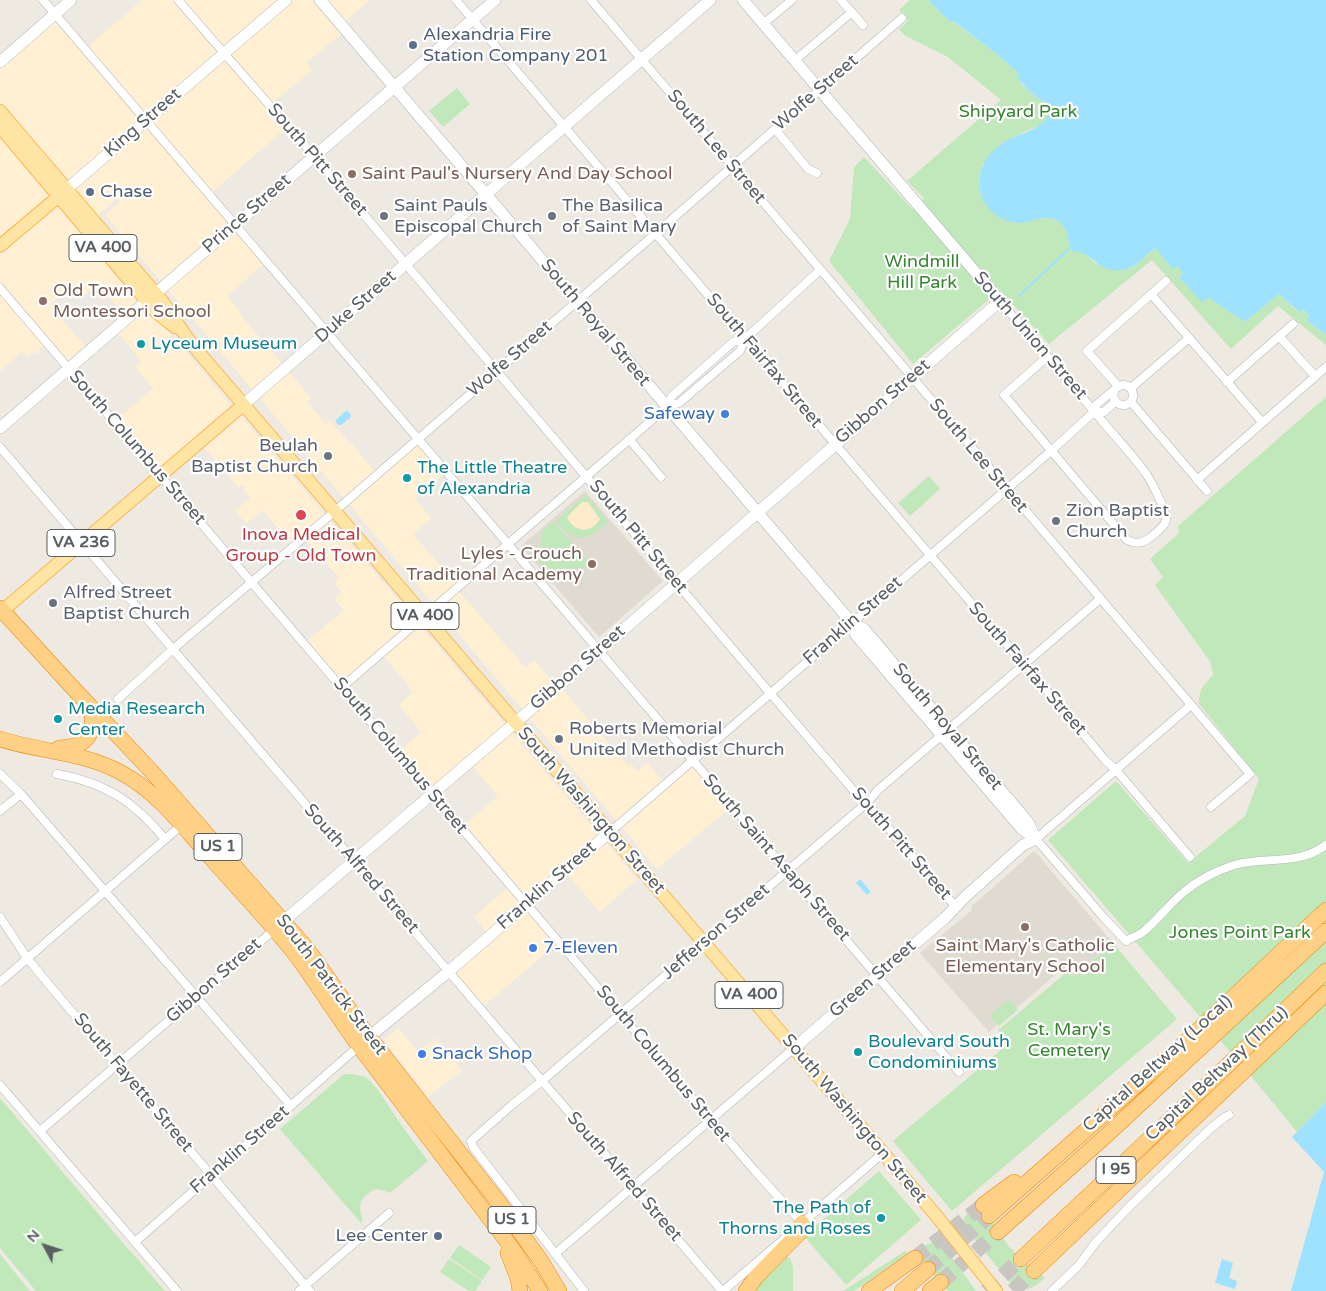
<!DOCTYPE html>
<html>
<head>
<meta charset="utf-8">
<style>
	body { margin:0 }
	#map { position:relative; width:1326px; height:1291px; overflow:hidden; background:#eee9e1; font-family:"Varela Round",sans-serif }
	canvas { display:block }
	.north { position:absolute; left:20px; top:1221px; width:50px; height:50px; -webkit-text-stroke:4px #fff; paint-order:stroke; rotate:310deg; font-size:14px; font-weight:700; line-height:20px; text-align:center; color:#595f63 }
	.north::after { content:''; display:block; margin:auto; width:18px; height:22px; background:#595f63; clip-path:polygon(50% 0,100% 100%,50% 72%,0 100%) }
</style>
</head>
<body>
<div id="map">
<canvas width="1326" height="1291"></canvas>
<div class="north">N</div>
</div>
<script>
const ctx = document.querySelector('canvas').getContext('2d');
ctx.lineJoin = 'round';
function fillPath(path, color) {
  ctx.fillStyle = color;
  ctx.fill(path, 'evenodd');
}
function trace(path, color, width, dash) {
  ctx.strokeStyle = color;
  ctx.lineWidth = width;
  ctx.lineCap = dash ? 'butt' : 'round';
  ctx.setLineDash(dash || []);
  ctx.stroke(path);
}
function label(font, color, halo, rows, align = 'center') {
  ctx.font = font + ' "Varela Round",sans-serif';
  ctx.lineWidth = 4.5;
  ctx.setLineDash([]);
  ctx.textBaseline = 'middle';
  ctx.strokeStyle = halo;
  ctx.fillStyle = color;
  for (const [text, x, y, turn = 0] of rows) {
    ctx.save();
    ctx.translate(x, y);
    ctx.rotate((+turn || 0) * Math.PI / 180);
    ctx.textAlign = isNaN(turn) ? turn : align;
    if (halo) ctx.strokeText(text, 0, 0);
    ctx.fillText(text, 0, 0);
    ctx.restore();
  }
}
fillPath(new Path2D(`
	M142,0H370L341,25L345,31L306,63L312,70L270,105L288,126L209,195L266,262L227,296L241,313L240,314L311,398L307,402L309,405L321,417L320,418L326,424L330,421L350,443H351L376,473L417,438L446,472L415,499L431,518L413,534L458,586L456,588L525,667L534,660L556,685L558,684L628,766L631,764L637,771L647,763L665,783L691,760L731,807L657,869L105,215L120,202L117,199L89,223L82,231L637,879L600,912L564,871L526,903L559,942L480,1009L448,972L489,935L474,917L510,885L461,828L498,796L468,761L431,793L397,753L421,732L399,705L413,692L381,653L341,687L304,644L344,610L334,599L342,592L334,583L339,578L303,537L293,545L262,510L246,524L235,511L250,498L243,489L245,487L243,485L239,488L199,442L160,475L114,422L153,388L135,367L141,361L115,329L127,318L97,284L82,297L72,286L50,305L89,351L69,368L46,343L39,349L40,351L38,353L36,352L34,354L33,353L27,357L22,352L0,371V60L54,14L85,49Z
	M398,1028L418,1051L436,1038L462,1070L428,1097L387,1044L385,1039Z`), '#fff0d4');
fillPath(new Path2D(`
	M585,491L663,581L599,637L521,546Z
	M1033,852L1036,853L1113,943L1072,977L1063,968L989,1032L920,953L971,911L972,906Z`), '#e0dbd1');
fillPath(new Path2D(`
	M910,0H928L950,22L952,21L998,55L1019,74L1021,84L1032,94L1047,104L1049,110L1048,119L1041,125L1022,133L1004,143L983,164L979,177L981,196L1018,223C1034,220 1056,211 1066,229C1070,236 1066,243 1073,252H1083L1095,263L1121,270L1133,267L1155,248L1173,268L1177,266L1183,273L1180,276L1245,322L1279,294L1298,312L1302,309L1310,317L1307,320L1326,335V345L1278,306L1231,349L1152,260L1049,344L1000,290L913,364L829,261L850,219L854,167L864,157L912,209L924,198L907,181L1001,100L948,57L904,35L899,29L908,21L899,10Z
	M457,88L470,104L443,127L429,111Z
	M1326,397V1102L1297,1132L1256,1082L1048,840L1116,781L1188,863L1245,816L1259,779L1199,704C1199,688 1203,686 1213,675L1211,663L1155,585L1163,577L1150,559L1179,533L1178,526Z
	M929,476L940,489L910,516L898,503Z
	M586,495L608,521C588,543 575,545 556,521Z
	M553,521L590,563L586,567L550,573C546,569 539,563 537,558C535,552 541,549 542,544C542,540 540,535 542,532C544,528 550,524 553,521Z
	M1113,943L1177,1019L952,1211L893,1141L1009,1043L998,1030L1067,972L1072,977Z
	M1009,999L1018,1010L999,1026L989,1016Z
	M344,1074H352L366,1077L378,1090L402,1126L428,1161L390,1193L383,1190L375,1189C360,1198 357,1204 363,1221L361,1223L280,1129Z
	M0,1098L128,1249L133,1254L165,1291H36L0,1248Z
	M879,1171L921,1220L846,1285L804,1236Z
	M981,1198C997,1235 1012,1255 1045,1278C1037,1285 1028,1291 1017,1291L961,1223L971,1208Z
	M940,1241L976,1291H948L932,1273L908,1253L854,1291H843L905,1251L908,1253L921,1246Z
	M459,1245L491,1267L482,1280L450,1258Z
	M0,1254L30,1291H0Z
	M787,1257L790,1258L793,1267V1291H753Z
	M449,1259L482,1281L475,1291H469L440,1272Z`), '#c0e8bb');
fillPath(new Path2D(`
	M582,502H588L600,519C591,534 574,533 567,517Z`), '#fdebcc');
fillPath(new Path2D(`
	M928,0H1326V335L1307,320L1309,316L1303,309L1299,312L1279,294L1245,322L1209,298L1202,302L1179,277L1183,273L1177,266L1173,269L1155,248C1148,253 1141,261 1134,266C1131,268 1126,269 1123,270C1097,274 1091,249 1073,252C1065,240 1071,231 1059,222C1046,212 1032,223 1018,223C1006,222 993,215 986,205C971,181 982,157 1004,142C1017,134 1049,128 1049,111C1049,110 1048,105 1047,104C1045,101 1040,100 1038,98C1029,92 1022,85 1017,76L1019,74L998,55L953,21L950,22Z
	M346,411L350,413L351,417L341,425L337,424L336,420Z
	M860,879L871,892L867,895L856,883Z
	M1326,1102V1291H1291L1324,1172L1292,1137Z
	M1222,1259L1233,1263L1229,1278L1237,1281L1235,1289L1215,1283Z`), '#9fe2ff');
trace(new Path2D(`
	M1019,296L1070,248`), '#9fe2ff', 2);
trace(new Path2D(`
	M915,1258L983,1205
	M928,1269L989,1216
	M941,1282L998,1232
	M986,1291L1021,1259
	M1013,1291L1034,1271`), '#c9c6c2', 15, [15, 8]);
const street = new Path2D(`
	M43,0L959,1072
	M178,0L230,60L314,156L770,693L854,791L867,803L955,906
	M456,0L930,555L1042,685L1105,760L1116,770L1190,857
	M591,0L1250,774L1211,807
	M841,0L863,25
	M763,24L792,0
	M800,56L852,12
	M775,129L808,169L817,173
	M0,288L711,1120L755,1171L802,1223
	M1151,294L1262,422
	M1000,301C1034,341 1069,381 1103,422C1118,440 1134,456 1147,475C1152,483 1167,511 1166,520C1165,527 1156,532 1151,537C1143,543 1137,545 1127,540L1004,395L1047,357
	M1279,336L1315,376
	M1227,382L1293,324
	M1118,386L1087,351L1166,281
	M1131,388L1189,338
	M1115,389L1113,395C1118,416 1144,400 1128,386C1123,384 1119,385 1115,389L1096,405L1095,411L1104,412L1115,402
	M1131,402L1207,491
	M667,407L672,396L733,342L745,339
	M629,439L661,477
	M0,447C239,729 481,1009 722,1291
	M1197,480L1326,367
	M342,687L667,407L679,403L740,351L745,339L820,270
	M118,699L172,650L335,511L655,234L902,18
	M1191,705L1036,839L1105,919L1126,941C1131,938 1138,936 1143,932C1158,920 1169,904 1184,892C1198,880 1216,871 1234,865C1266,856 1298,866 1326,845
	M0,774L21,794L34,809L291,1106
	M57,774C106,783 133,801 165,839
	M0,811L21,794
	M610,832L1051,451L1095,411
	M0,917L27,958L50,986L310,1291
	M0,982L184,823
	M0,1085L177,1291
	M40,1131L274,930
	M801,1224L883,1153
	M135,1242L359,1046
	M555,1254L794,1048
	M299,1291L389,1213
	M584,1291L473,1147L471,1141L513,1104L542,1081L855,813L867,803L878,790L1100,599
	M723,1291L785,1238
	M1052,1291L1079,1265L1096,1242L1129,1207L1211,1128L1225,1117L1229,1115`);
const secondary = new Path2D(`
	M320,0L846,616L852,623L856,635L1021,828L1036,839
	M0,62L71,0
	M67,189L286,0
	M243,405L710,0
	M0,428L495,0
	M852,623L864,629L1028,822L1035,837
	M278,926L599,651L1000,301L743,0
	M364,1041L448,972L610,832
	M794,1048L945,918L965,897L1023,845L1036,839`);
const primary = new Path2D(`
	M0,111L162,301L190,342L794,1048L939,1219L996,1291
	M0,127L156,312L175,327
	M0,246L65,191
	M0,613L243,405`);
const highway = new Path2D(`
	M0,608L72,687L153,773L303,944C327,974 346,1006 369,1037L500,1204L541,1261L559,1291
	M0,739C40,752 83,752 120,772C158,792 183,827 211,858C239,890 270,922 296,955C318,985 337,1016 359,1046L512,1248L540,1291
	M59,748C88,747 96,734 91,707
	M983,1205L1014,1182
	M989,1216L1180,1047L1326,910
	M998,1232L1109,1133L1326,931
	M508,1253L518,1279L520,1291
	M1021,1259L1211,1081L1326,971
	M1034,1271L1326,993
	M746,1291L756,1277L803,1229L802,1223
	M869,1291L915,1258
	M902,1291L928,1269
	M930,1291L941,1282`);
trace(street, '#b4b8bd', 9);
trace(secondary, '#b3b8bd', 12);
trace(primary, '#fcb44b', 14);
trace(highway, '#ee8500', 16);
trace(street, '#fff', 8);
trace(secondary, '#fff', 11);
trace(primary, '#ffe5a4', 12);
trace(highway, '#ffd186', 15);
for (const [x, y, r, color] of [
	[413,45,5,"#5c6f8a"],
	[352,174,5,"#8d6e63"],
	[90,192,5,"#5c6f8a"],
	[384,216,5,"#6b7280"],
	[552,216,5,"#6b7280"],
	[43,301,5,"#8d6e63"],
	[141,344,5,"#0f9aa8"],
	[725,414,5,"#3f7fe0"],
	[328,456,5,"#6b7280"],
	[407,478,5,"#0f9aa8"],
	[301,515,6,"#e0444e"],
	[1056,521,5,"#6b7280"],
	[592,564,5,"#8d6e63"],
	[53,603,5,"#6b7280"],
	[58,719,5,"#0f9aa8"],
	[559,739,5,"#6b7280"],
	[1025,927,5,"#8d6e63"],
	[533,948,5,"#3f7fe0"],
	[858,1052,5,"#0f9aa8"],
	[422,1054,5,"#3f7fe0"],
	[881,1218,5,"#0f9aa8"],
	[438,1236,5,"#5c6f8a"]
]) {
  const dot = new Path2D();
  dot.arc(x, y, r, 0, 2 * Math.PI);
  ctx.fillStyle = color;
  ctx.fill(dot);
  trace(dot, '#fff', 2);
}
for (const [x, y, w] of [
	[103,248,68],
	[81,543,68],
	[425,616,68],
	[218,847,48],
	[749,995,68],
	[1116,1170,40],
	[512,1220,48]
]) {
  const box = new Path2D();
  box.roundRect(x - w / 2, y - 13.5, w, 27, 4);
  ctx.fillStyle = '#fff';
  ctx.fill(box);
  trace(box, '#595f63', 1);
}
label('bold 16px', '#595f63', null, [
	["VA 400",103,248],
	["VA 236",81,543],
	["VA 400",425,616],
	["US 1",218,847],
	["VA 400",749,995],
	["I 95",1116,1170],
	["US 1",512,1220]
]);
label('18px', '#4e5e75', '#fff', [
	["Alexandria Fire",423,35],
	["Station Company 201",423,56],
	["Chase",100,192],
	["Lee Center",428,1236,"right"]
], 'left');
label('18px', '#595f63', '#fff', [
	["Wolfe Street",816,93,-41],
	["King Street",143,123,-41],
	["South Lee Street",716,147,50],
	["South Pitt Street",317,160,49],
	["Prince Street",247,214,-41],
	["Duke Street",356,307,-41],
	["South Royal Street",595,323,50],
	["South Union Street",1030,336,49],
	["Wolfe Street",510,359,-41],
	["South Fairfax Street",764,361,50],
	["Gibbon Street",883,402,-41],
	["South Columbus Street",137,448,49],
	["South Lee Street",978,456,50],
	["South Pitt Street",638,537,50],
	["Franklin Street",853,621,-41],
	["Gibbon Street",578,668,-41],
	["South Fairfax Street",1027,669,49],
	["South Royal Street",947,727,50],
	["South Columbus Street",400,756,50],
	["South Washington Street",591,811,49],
	["South Pitt Street",901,844,49],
	["South Saint Asaph Street",776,858,49],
	["South Alfred Street",361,869,49],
	["Franklin Street",547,886,-41],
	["Jefferson Street",716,932,-41],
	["Green Street",873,979,-41],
	["Gibbon Street",214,981,-41],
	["South Patrick Street",331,985,53],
	["South Columbus Street",663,1064,50],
	["Capital Beltway (Local)",1158,1064,-42],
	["Capital Beltway (Thru)",1217,1074,-43],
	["South Fayette Street",133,1083,50],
	["South Washington Street",854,1119,50],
	["Franklin Street",240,1150,-41],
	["South Alfred Street",624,1177,49]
]);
label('18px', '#35862e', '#fff', [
	["Shipyard Park",1018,112],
	["Windmill",922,262],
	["Hill Park",922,283],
	["Jones Point Park",1240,933],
	["St. Mary's",1069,1030],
	["Cemetery",1069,1051]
]);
label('18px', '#785e54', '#fff', [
	["Saint Paul's Nursery And Day School",362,174],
	["Old Town",53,291],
	["Montessori School",53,312],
	["Lyles - Crouch",582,554,"right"],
	["Traditional Academy",582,575,"right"],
	["Saint Mary's Catholic",1025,946,"center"],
	["Elementary School",1025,967,"center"]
], 'left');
label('18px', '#5b616d', '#fff', [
	["Saint Pauls",394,206],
	["Episcopal Church",394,227],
	["The Basilica",562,206],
	["of Saint Mary",562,227],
	["Beulah",318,446,"right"],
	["Baptist Church",318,467,"right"],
	["Zion Baptist",1066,511],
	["Church",1066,532],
	["Alfred Street",63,593],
	["Baptist Church",63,614],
	["Roberts Memorial",569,729],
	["United Methodist Church",569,750]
], 'left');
label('18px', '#0d838f', '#fff', [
	["Lyceum Museum",151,344],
	["The Little Theatre",417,468],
	["of Alexandria",417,489],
	["Media Research",68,709],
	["Center",68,730],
	["Boulevard South",868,1042],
	["Condominiums",868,1063],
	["The Path of",871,1208,"right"],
	["Thorns and Roses",871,1229,"right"]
], 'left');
label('18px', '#366cbe', '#fff', [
	["Safeway",715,414,"right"],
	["7-Eleven",543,948],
	["Snack Shop",432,1054]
], 'left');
label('18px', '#be3a42', '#fff', [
	["Inova Medical",301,535],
	["Group - Old Town",301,556]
]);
</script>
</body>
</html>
